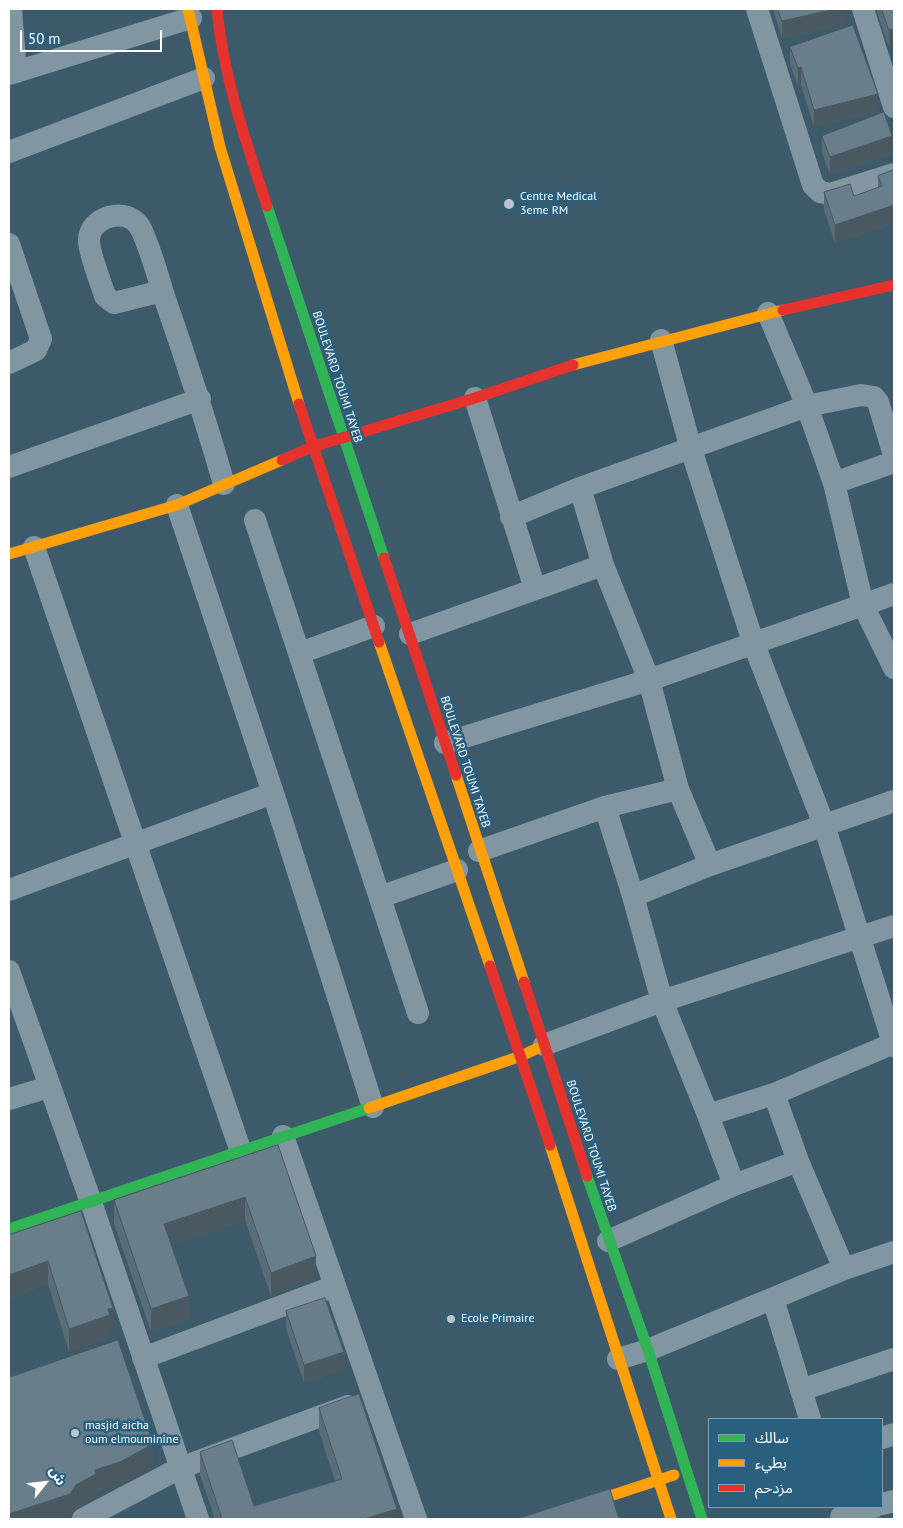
<!DOCTYPE html>
<html>
<head>
<meta charset="utf-8">
<style>
	body { margin:0 }
	#map { position:relative; width:903px; height:1528px; overflow:hidden; background:#3d5a6b; font-family:"PT Sans","Noto Sans Arabic",sans-serif }
	canvas { display:block }
	.frame { position:absolute; inset:0; border:10px solid #fff; pointer-events:none }
	.legend { position:absolute; left:708px; top:1418px; width:175px; height:90px; box-sizing:border-box; background:#29607f; border:1px solid #7fa0b2; margin:0; padding:6px 9px; list-style:none; font-size:15px; color:#fff }
	.legend li { display:flex; align-items:center; gap:10px; height:25px }
	.legend b { width:25px; border:1px solid #7fa0b2 }
	.north { position:absolute; left:20px; top:1458px; width:50px; height:50px; -webkit-text-stroke:4px #29607f; paint-order:stroke; rotate:61deg; font-size:14px; font-weight:700; line-height:20px; text-align:center; color:#fff }
	.north::after { content:''; display:block; margin:auto; width:18px; height:22px; background:#fff; clip-path:polygon(50% 0,100% 100%,50% 72%,0 100%) }
	.scale { position:absolute; left:20px; top:30px; width:142px; height:22px; box-sizing:border-box; border:2px solid #fff; border-top:0; padding-left:6px; font-size:15px; line-height:18px; white-space:nowrap; color:#fff; -webkit-text-stroke:4px #29607f; paint-order:stroke }
</style>
</head>
<body>
<div id="map">
<canvas width="903" height="1528"></canvas>
<div class="frame"></div>
<ul class="legend">
<li><b style="height:6px;background:#30b455"></b>سالك</li>
<li><b style="height:6px;background:#ff9f0a"></b>بطيء</li>
<li><b style="height:6px;background:#e5322d"></b>مزدحم</li>
</ul>
<div class="north">ش</div>
<div class="scale">50 m</div>
</div>
<script>
const ctx = document.querySelector('canvas').getContext('2d');
ctx.lineJoin = 'round';
function trace(path, color, width, dash) {
  ctx.strokeStyle = color;
  ctx.lineWidth = width;
  ctx.lineCap = dash ? 'butt' : 'round';
  ctx.setLineDash(dash || []);
  ctx.stroke(path);
}
function fillPath(path, color) {
  ctx.fillStyle = color;
  ctx.fill(path, 'evenodd');
}
function label(font, color, halo, rows, align = 'center') {
  ctx.font = font + ' "PT Sans",sans-serif';
  ctx.lineWidth = 5;
  ctx.setLineDash([]);
  ctx.textBaseline = 'middle';
  ctx.strokeStyle = halo;
  ctx.fillStyle = color;
  for (const [text, x, y, turn = 0] of rows) {
    ctx.save();
    ctx.translate(x, y);
    ctx.rotate((+turn || 0) * Math.PI / 180);
    ctx.textAlign = isNaN(turn) ? turn : align;
    if (halo) ctx.strokeText(text, 0, 0);
    ctx.fillText(text, 0, 0);
    ctx.restore();
  }
}
trace(new Path2D(`
	M11,9L16,72
	M757,9L813,185L820,192L830,194L894,174
	M863,9L894,107
	M9,74L191,18
	M9,152L204,78
	M9,244L41,339L36,350L9,363
	M162,291L114,303L105,296C101,283 89,253 89,241C88,217 128,204 141,229C152,252 158,278 166,302C187,362 206,422 224,484
	M768,313L807,406L861,395L874,397L878,402L894,455
	M661,340L691,449L753,642L824,825L894,1046
	M475,398L535,589
	M9,467L200,399
	M834,483L894,462
	M177,505L273,793L373,1107
	M511,517L580,488
	M255,520L418,1013
	M34,547L241,1152
	M603,565L580,488L807,406L834,483L863,605L894,668
	M410,634L603,565L649,680L678,789L605,807
	M300,653L374,626
	M445,743L649,680L894,594
	M678,789L710,865
	M894,801L710,865L633,896L662,1001L708,1115L774,1094L894,1043
	M479,851L605,807L633,896
	M9,890L273,793
	M380,897L457,870
	M9,971L91,1202L198,1519
	M544,1045L662,1001L894,926
	M774,1094L798,1161L844,1269
	M9,1099L49,1087
	M708,1115L734,1185
	M283,1136L416,1519
	M608,1241L734,1185L798,1161
	M773,1299L810,1419
	M143,1358L335,1286
	M618,1359L648,1350L844,1269L894,1252
	M801,1390L894,1359
	M882,1438L894,1434
	M882,1504L894,1501
	M841,1517L874,1507
	M83,1519L180,1468L348,1406`), '#8296a2', 22);
trace(new Path2D(`
	M267,206L384,558
	M587,1176L648,1350L702,1519
	M9,1229L369,1108`), '#30b455', 11);
trace(new Path2D(`
	M188,9L220,147L299,404
	M573,365L783,310
	M9,554L177,505L282,460
	M379,642L490,966
	M456,775L524,982
	M369,1108L521,1056L538,1048
	M550,1145L671,1519
	M540,1519L674,1475`), '#ff9f0a', 11);
trace(new Path2D(`
	M217,9C223,76 246,142 267,206
	M783,310L894,285
	M299,404L379,642
	M282,460L312,447L475,398L573,365
	M384,558L456,775
	M490,966L550,1145
	M524,982L587,1176`), '#e5322d', 11);
fillPath(new Path2D(`
	M773,9H846V24L782,39Z
	M876,9H894L889,48Z
	M790,47L878,112L814,127L801,85L798,86L790,65Z
	M822,136L892,154L830,175L822,153Z
	M894,170V223L835,243L824,210V192L854,196L878,188V176Z
	M278,1145L316,1279L271,1296L245,1220L171,1244L189,1319L151,1332L114,1224V1200Z
	M81,1211L113,1331H110V1338L69,1352L48,1284L9,1298V1235Z
	M286,1311L344,1370L304,1383L286,1329Z
	M319,1408L397,1519H215L200,1475V1452L254,1506L335,1481L319,1431Z`), '#596c77');
fillPath(new Path2D(`
	M835,9H846V24L782,39V21Z
	M894,29V47L889,48V30Z
	M801,67V85L798,86V68Z
	M878,94V112L814,127V110Z
	M892,136V154L830,175V157Z
	M894,205V223L835,243V225Z
	M245,1197V1220L164,1247V1224Z
	M316,1256V1279L271,1296V1273Z
	M48,1261V1284L9,1298V1275Z
	M189,1296V1319L151,1332V1309Z
	M113,1308V1331H110V1338L69,1352V1329Z
	M344,1352V1370L304,1383V1365Z
	M153,1444V1467L120,1485L96,1493V1497L76,1508L70,1517L63,1519H9V1514L76,1485L95,1470Z
	M397,1509V1519H364Z`), '#495861');
const building = new Path2D(`
	M778,9H835L782,21Z
	M882,9H894V29L889,30Z
	M853,25L878,94L814,110L801,67L798,68L790,47Z
	M884,112L892,136L830,157L822,136Z
	M894,170V205L835,225L824,192L850,184L854,196L882,186L878,176Z
	M278,1145L316,1256L271,1273L245,1197L164,1224L189,1296L151,1309L114,1200Z
	M81,1211L113,1308L108,1309L110,1315L69,1329L48,1261L9,1275V1235Z
	M325,1298L344,1352L304,1365L286,1311Z
	M118,1340L153,1444L120,1462L95,1470L96,1474L76,1485L70,1494L9,1514V1377L13,1376Z
	M359,1394L397,1509L364,1519H222L200,1452L232,1440L254,1506L342,1479L319,1408Z
	M610,1489L619,1519H517Z`);
fillPath(building, '#687e8a');
trace(building, '#495861', 1);
for (const [x, y, r, color] of [
	[509,204,6,"#bbc5cb"],
	[451,1319,5,"#bbc5cb"],
	[75,1433,5,"#bbc5cb"]
]) {
  const dot = new Path2D();
  dot.arc(x, y, r, 0, 2 * Math.PI);
  ctx.fillStyle = color;
  ctx.fill(dot);
  trace(dot, '#29607f', 2);
}
label('12px', '#fff', '#29607f', [
	["Centre Medical",520,197],
	["3eme RM",520,211],
	["Ecole Primaire",461,1319],
	["masjid aicha",85,1426],
	["oum elmouminine",85,1440]
], 'left');
label('12px', '#fff', '#29607f', [
	["BOULEVARD TOUMI TAYEB",337,377,72],
	["BOULEVARD TOUMI TAYEB",465,762,72],
	["BOULEVARD TOUMI TAYEB",591,1146,72]
]);
</script>
</body>
</html>
